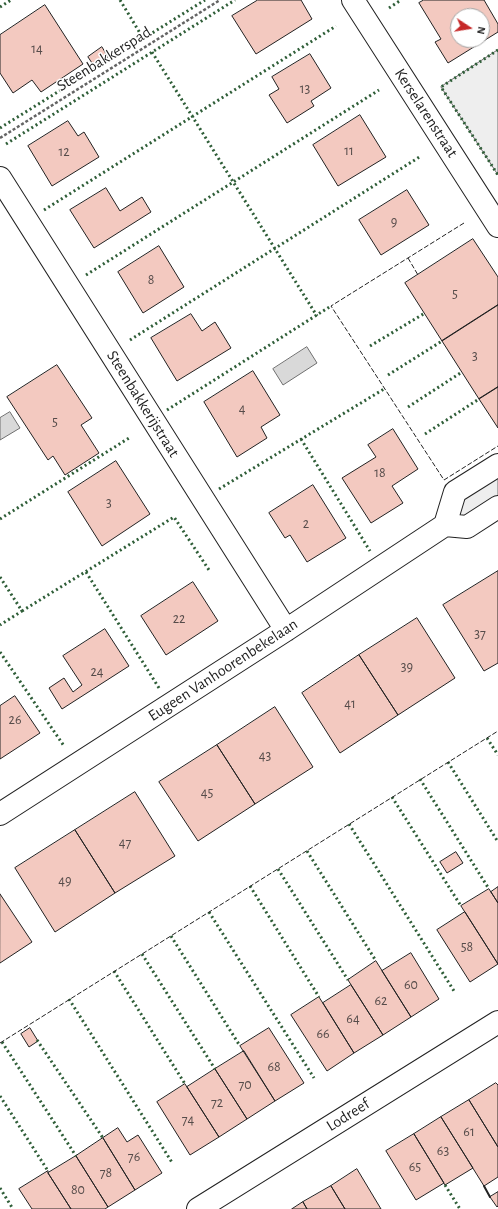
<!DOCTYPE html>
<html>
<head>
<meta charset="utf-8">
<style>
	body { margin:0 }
	#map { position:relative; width:498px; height:1209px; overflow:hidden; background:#fff; font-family:"Alegreya Sans",sans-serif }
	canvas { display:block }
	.north { position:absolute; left:450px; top:8px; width:40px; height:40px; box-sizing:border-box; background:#fff; border:1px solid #a7a7a7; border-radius:50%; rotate:102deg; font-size:11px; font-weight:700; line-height:16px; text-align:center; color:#222 }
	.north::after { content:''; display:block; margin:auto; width:14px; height:18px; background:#c62828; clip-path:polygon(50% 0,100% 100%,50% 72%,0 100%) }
</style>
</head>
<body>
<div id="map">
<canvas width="498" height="1209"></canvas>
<div class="north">N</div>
</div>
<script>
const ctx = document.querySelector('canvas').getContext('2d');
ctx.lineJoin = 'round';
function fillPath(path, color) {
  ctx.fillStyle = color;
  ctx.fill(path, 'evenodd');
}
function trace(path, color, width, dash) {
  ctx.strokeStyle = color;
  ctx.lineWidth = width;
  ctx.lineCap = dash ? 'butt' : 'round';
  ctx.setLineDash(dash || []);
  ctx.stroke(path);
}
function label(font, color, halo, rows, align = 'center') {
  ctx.font = font + ' "Alegreya Sans",sans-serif';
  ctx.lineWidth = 3;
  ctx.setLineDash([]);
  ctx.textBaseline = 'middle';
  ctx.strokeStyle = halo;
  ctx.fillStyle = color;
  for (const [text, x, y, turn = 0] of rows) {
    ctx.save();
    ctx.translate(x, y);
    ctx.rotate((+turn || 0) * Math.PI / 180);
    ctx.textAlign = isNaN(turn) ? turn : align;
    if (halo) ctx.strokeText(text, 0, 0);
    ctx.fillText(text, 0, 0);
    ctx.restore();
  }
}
const green = new Path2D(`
	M498,50V175L441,87Z
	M498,465V507L445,525L455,492Z`);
fillPath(green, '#eee');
trace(green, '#6f6f6f', 1);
const water = new Path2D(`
	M307,347L317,363L283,385L273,369Z
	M10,412L20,428L0,440V418Z`);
fillPath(water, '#d9d9d9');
trace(water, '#6f6f6f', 1);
const building = new Path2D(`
	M258,0H301L312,19L256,54L232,16Z
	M424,0H484L498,24V32L448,63L435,42L441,39L419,3ZM458,16H482V40H458Z
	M45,5L83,64L41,92L32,80L13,93L0,73V35Z
	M102,47L108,57L94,66L88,57Z
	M310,54L331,88L311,101L314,106L287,123L269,95L279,89L272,77Z
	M360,115L386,157L338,186L313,145Z
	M68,121L78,136L84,132L99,157L52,186L28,146Z
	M106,188L120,211L142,197L151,212L94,248L70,210Z
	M407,190L429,225L381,255L359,220Z
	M473,239L498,277V305L442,341L405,283Z
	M159,246L184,287L143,313L118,272Z
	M498,305V387L479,399L442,341Z
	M191,314L202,331L215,322L231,348L177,381L151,338Z
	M57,365L92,418L81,425L99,453L65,475L53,456L48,460L7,397Z
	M253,371L280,415L261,427L267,438L237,457L204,402Z
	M498,387V428L479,399Z
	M393,429L418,469L392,486L403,503L371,523L342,478L376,457L368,445Z
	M116,461L150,514L102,546L68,492Z
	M313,485L346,538L307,562L290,535L285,538L269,513Z
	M498,571V663L484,671L443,605Z
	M193,582L218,621L166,655L141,616Z
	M417,618L455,678L398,715L359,655Z
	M105,629L129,666L62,709L49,688L64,678L73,692L82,685L63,656Z
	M359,655L398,715L340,753L302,693Z
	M15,696L40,733L0,759V706Z
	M275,707L313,767L255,804L217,745Z
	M217,745L255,804L198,841L159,782Z
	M135,792L175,856L115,893L75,830Z
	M75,830L115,893L55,932L15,868Z
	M456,852L463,863L447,873L440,862Z
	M498,887V903L491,892Z
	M489,889L498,903V964L461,906Z
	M0,894L32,942L0,963Z
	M465,912L498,964L470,982L437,930Z
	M411,953L439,999L411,1017L382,971Z
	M376,961L411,1017L383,1035L348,980Z
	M351,985L383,1035L354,1053L323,1003Z
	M319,997L354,1053L327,1071L291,1015Z
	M30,1028L38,1041L29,1047L21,1034Z
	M269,1028L304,1083L275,1101L240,1046Z
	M244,1051L275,1101L247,1119L215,1069Z
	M215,1069L247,1119L219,1137L187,1087Z
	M496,1083L498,1085V1147L469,1100Z
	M185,1084L219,1137L190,1155L157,1102Z
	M469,1100L498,1147V1177L484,1186L441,1117Z
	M441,1117L473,1168L445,1185L414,1134Z
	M118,1128L127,1142L138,1135L162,1173L135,1190L103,1138Z
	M414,1134L444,1183L416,1200L386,1151Z
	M103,1138L135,1190L108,1207L76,1156Z
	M76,1156L108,1207L105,1209H71L48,1173Z
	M357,1169L381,1209H345L331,1186Z
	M48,1171V1173L71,1209H32L19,1189Z
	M331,1186L345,1209H307L303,1202Z
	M498,1192V1206L497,1207L490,1197Z
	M303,1202L307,1209H292Z`);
fillPath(building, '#f3c9c0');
trace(building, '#222', 1);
const street = new Path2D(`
	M353,0L498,226
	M0,178L286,630
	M445,525L455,492L498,465
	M0,814L286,630L445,525L467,527L498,507
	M198,1209L498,1022`);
trace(street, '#222', 24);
trace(new Path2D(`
	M0,138L220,0`), '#646464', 2.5, [3, 2]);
trace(street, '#fff', 22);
trace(new Path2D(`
	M120,0L143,38
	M0,7L11,0
	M389,8L401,0
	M498,50L441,87L498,175
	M152,52L317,316
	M0,128L205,0
	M6,144L235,0
	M44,210L336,26
	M86,275L379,90
	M130,340L421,156
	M370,346L425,313
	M388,375L442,341
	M408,407L462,372
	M167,410L331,306
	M425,434L479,399
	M301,439L370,551
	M219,489L384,389
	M0,519L129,438
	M86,572L159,688
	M0,577L22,611L0,625
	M22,611L174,517L209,570
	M0,652L64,746
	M487,738L498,755
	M448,762L498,842
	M420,779L489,889
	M392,797L461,906
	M349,824L454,991
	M307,851L376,961
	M278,869L348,980
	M250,886L319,997
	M209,912L314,1078
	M171,936L240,1046
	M142,954L215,1069
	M114,971L185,1084
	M69,999L173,1164
	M37,1040L103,1138
	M2,1042L76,1156
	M0,1096L48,1171
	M445,1185L460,1209
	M0,1188L13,1209`), '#2f5e38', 3, [2, 3]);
trace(new Path2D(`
	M464,223L331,306L444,480L498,446
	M408,258L418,275
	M0,1043L498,731`), '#222', 1, [5, 2]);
trace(new Path2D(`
	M484,1186L490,1197`), '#222', 2);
label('14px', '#564c4a', null, [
	["14",37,49],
	["13",305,89],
	["11",349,151],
	["12",64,152],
	["9",394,222],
	["8",151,280],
	["5",455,294],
	["3",475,356],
	["4",242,409],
	["5",55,422],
	["18",380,473],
	["3",109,503],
	["2",306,524],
	["22",179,619],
	["37",480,634],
	["39",407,667],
	["24",97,672],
	["41",350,704],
	["26",15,720],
	["43",265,756],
	["45",207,793],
	["47",125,843],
	["49",65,881],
	["58",467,947],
	["60",411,985],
	["62",381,1001],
	["64",353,1019],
	["66",323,1034],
	["68",274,1067],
	["70",245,1085],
	["72",217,1103],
	["74",188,1120],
	["61",469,1132],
	["63",443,1151],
	["76",134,1157],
	["65",415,1167],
	["78",106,1173],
	["80",78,1190]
]);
label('16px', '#222', '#fff', [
	["Steenbakkerspad",104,59,-32],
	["Kerselarenstraat",426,113,57],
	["Steenbakkerijstraat",143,404,58],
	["Eugeen Vanhoorenbekelaan",223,670,-33],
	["Lodreef",348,1115,-32]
]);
</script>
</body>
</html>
